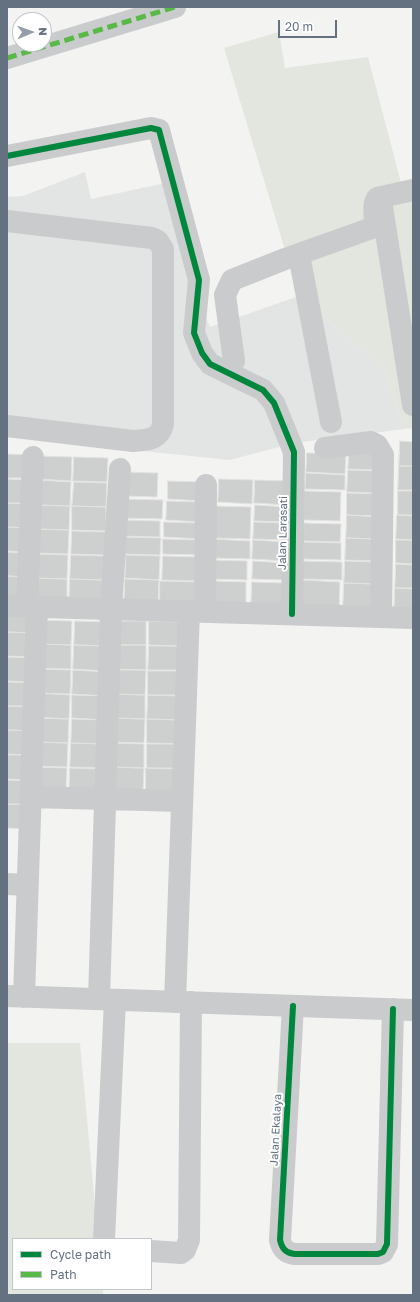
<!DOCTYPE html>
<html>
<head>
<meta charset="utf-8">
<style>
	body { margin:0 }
	#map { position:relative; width:420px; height:1302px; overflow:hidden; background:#f3f3f1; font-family:"Golos Text",sans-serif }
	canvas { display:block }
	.frame { position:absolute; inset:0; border:8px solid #637181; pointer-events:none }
	.legend { position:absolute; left:12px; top:1238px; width:140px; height:52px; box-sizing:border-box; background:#fff; border:1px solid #c1c6cd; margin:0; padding:5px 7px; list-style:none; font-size:12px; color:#637181 }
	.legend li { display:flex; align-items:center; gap:8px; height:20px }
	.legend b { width:20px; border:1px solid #c1c6cd }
	.north { position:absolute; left:12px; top:12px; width:40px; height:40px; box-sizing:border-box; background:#fff; border:1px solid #c1c6cd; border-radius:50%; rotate:88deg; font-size:11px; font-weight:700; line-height:16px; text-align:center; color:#637181 }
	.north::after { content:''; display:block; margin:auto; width:14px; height:18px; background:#959ea8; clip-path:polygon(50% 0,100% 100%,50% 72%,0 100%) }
	.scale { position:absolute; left:278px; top:20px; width:59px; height:18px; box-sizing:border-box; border:2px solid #637181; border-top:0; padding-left:5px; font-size:12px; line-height:14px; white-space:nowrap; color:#637181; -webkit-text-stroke:3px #fff; paint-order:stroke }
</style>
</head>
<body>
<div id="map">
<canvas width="420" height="1302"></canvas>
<div class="frame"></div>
<ul class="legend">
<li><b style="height:5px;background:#00873e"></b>Cycle path</li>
<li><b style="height:5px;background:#58b947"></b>Path</li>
</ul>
<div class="north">N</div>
<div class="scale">20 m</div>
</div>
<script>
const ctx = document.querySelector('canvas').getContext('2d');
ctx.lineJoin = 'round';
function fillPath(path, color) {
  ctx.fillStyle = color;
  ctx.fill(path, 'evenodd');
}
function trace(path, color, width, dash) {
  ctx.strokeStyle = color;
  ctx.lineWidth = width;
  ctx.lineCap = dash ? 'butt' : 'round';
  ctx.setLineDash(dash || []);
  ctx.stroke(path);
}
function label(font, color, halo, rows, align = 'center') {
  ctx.font = font + ' "Golos Text",sans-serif';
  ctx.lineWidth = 4;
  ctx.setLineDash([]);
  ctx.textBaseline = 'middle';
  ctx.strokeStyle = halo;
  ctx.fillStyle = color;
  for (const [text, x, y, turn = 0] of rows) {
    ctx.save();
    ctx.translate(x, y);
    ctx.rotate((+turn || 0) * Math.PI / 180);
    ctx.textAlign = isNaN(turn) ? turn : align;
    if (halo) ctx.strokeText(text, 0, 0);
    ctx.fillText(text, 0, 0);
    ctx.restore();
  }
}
fillPath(new Path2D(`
	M85,172L91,199L170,182L192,287L210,327L299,296L383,367L404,429L294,443L230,460L7,437V197L23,196Z`), '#e3e5e4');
fillPath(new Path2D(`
	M279,32L285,68L368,57L406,202L413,201V428L404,429L383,367L299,296L224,48Z
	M7,1043H80L98,1239H13V1289H103V1295H7Z`), '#e2e6df');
const building = new Path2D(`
	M400,441L413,442V466H399Z
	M349,452L380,453L379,470L348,469Z
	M307,453L346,454L345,474L306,472Z
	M7,454L30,455L29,478H7Z
	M38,456L72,457L71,481L37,479Z
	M74,457L108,458L107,482L73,481Z
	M399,466H413V490H398Z
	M348,470L379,471V493L347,492Z
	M124,472L158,473L157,497L123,496Z
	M306,473L345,475V490L305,489Z
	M7,479L29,480V503H7Z
	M219,479L253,480L252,504L218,502Z
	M37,480L71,482L70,506L36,505Z
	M255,480L289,481L288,505L254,503Z
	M168,481L202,482L201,501L168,499Z
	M74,482L107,483L106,507L72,506Z
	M304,491L341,492L340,521L304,520Z
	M398,491H413V515H398Z
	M347,493L379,494L378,516L347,515Z
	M123,499L163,500L162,519L122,518Z
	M167,501L201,502L200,522L166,520Z
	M7,503L29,504L28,528L7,527Z
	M36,505L70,506L69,530L35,529Z
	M255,505L288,507V522L254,521Z
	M72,506L106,507V531L72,530Z
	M213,506L251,507L250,539L212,538Z
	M347,515L378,517L377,539L346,538Z
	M397,515L413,516V540L396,539Z
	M121,520L160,521V537L120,536Z
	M164,522L202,523L201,539L164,537Z
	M254,522L287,523V540L253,539Z
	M304,523L341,524L340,542L304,541Z
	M7,527L28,528L27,552L7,551Z
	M35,529L69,530L68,554L35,553Z
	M72,531L106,532L105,555L71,554Z
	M123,537L161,538L160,555L122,554Z
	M346,538L377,539L376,561L345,560Z
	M163,539L200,540V555L163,554Z
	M211,539L250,541V559L211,558Z
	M253,540L287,542L286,561L252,559Z
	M396,540H413V564L396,563Z
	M304,542L341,543V560L303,559Z
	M7,552L27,553L26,577L7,576Z
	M35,554L68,555L67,579L34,578Z
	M71,555L105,556L104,580L70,579Z
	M126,555L160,556L159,580L125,578Z
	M163,556L200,557L199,581L162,580Z
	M211,560L247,561V580L210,579Z
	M253,561L286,563L285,580L252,579Z
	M303,561L342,562V580L302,579Z
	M345,561L376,562V584L344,583Z
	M396,564L413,565V588H395Z
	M7,576L26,577L25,601L7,600Z
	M33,578L67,579V603L33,602Z
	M70,579L104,580L103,605L69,603Z
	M125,579L159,580L158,604L124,603Z
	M302,580L340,582L339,613L301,611Z
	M160,581L199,582L198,604L160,603Z
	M213,581L246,582V606L212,604Z
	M252,582L285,583L284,607L251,606Z
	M344,583L375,584L374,607L343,606Z
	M395,588L413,589V613L394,612Z
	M7,608L35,609L34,633L7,632Z
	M39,620L72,621L71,645L38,644Z
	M75,621L109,622L108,646L74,645Z
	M113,621H146V645H112Z
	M149,621L183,622L182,646L149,645Z
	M7,632L34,633L33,657L7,656Z
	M38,644L71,645V669L37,668Z
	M74,645L108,646L107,671L73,669Z
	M112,645H146V670L112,669Z
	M149,646H182V670H148Z
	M7,657L33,658L32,682L7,681Z
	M37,669L71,670L70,694L36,693Z
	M73,670L107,672L106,696L72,694Z
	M112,670H146L145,695L112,694Z
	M148,671H182V695H148Z
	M7,682L32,683L31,706H7Z
	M36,693L70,695L69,719L35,717Z
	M112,694L145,695V719L111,718Z
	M72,695L106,696L105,720L72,718Z
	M148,695L182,696L181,720L147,719Z
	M7,706L31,707V731L7,730Z
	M35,718L69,719L68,743L34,742Z
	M111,718L145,719L144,743L111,742Z
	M72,719L105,720L104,744L71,743Z
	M147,719L181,720V744L147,743Z
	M7,730L31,731L30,755L7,754Z
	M34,742L68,743L67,767L33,766Z
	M71,743L104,744V768L70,767Z
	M111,743L144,744V768L110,767Z
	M147,744H181L180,768H147Z
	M7,755H29V780L7,779Z
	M33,767L67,768L66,792L33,790Z
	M110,767L144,768L143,792H110Z
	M70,768L103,769L102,793L69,792Z
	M146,768L180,769V793L146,792Z
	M7,780L29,781L28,804H7Z
	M7,804L28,805L27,829L7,828Z`);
fillPath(building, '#cecfcf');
trace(building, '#e2e2e1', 1);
trace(new Path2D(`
	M7,58L175,7
	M7,156L151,128L159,130L199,280L194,333L202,353L210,364L263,390L274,403L294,452L292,614
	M382,207L413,405
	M7,221L152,238L158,241L163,249V424C160,440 147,440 133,441L7,426
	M299,255L331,422
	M234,361L225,295L232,280L285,259L372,228C378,220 371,207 377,198L413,190
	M325,448L371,442L377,445L383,455L381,617
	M7,606L413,618
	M27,606L33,457
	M205,612L206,485
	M30,797L182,801
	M7,884L27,885
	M7,996L413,1010
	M24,997L37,606
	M99,999L111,609L120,469
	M175,1002L189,611
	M293,1006L280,1240C282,1249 286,1253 295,1254H378L383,1252L387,1244L393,1009
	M104,1239L115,1000
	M151,1251L181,1253L185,1250L189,1240L191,1002`), '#cacbcc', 22);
trace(new Path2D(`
	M7,58L175,7`), '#58b947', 5, [10, 5]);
trace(new Path2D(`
	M7,156L151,128L159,130L199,280L194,333L202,353L210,364L263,390L274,403L294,452L292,614
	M293,1006L280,1240C282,1249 286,1253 295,1254H378L383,1252L387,1244L393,1009`), '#00873e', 6);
label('11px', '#637181', '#fff', [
	["Jalan Larasati",283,533,-89],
	["Jalan Ekalaya",276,1130,-87]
]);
</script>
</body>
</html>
